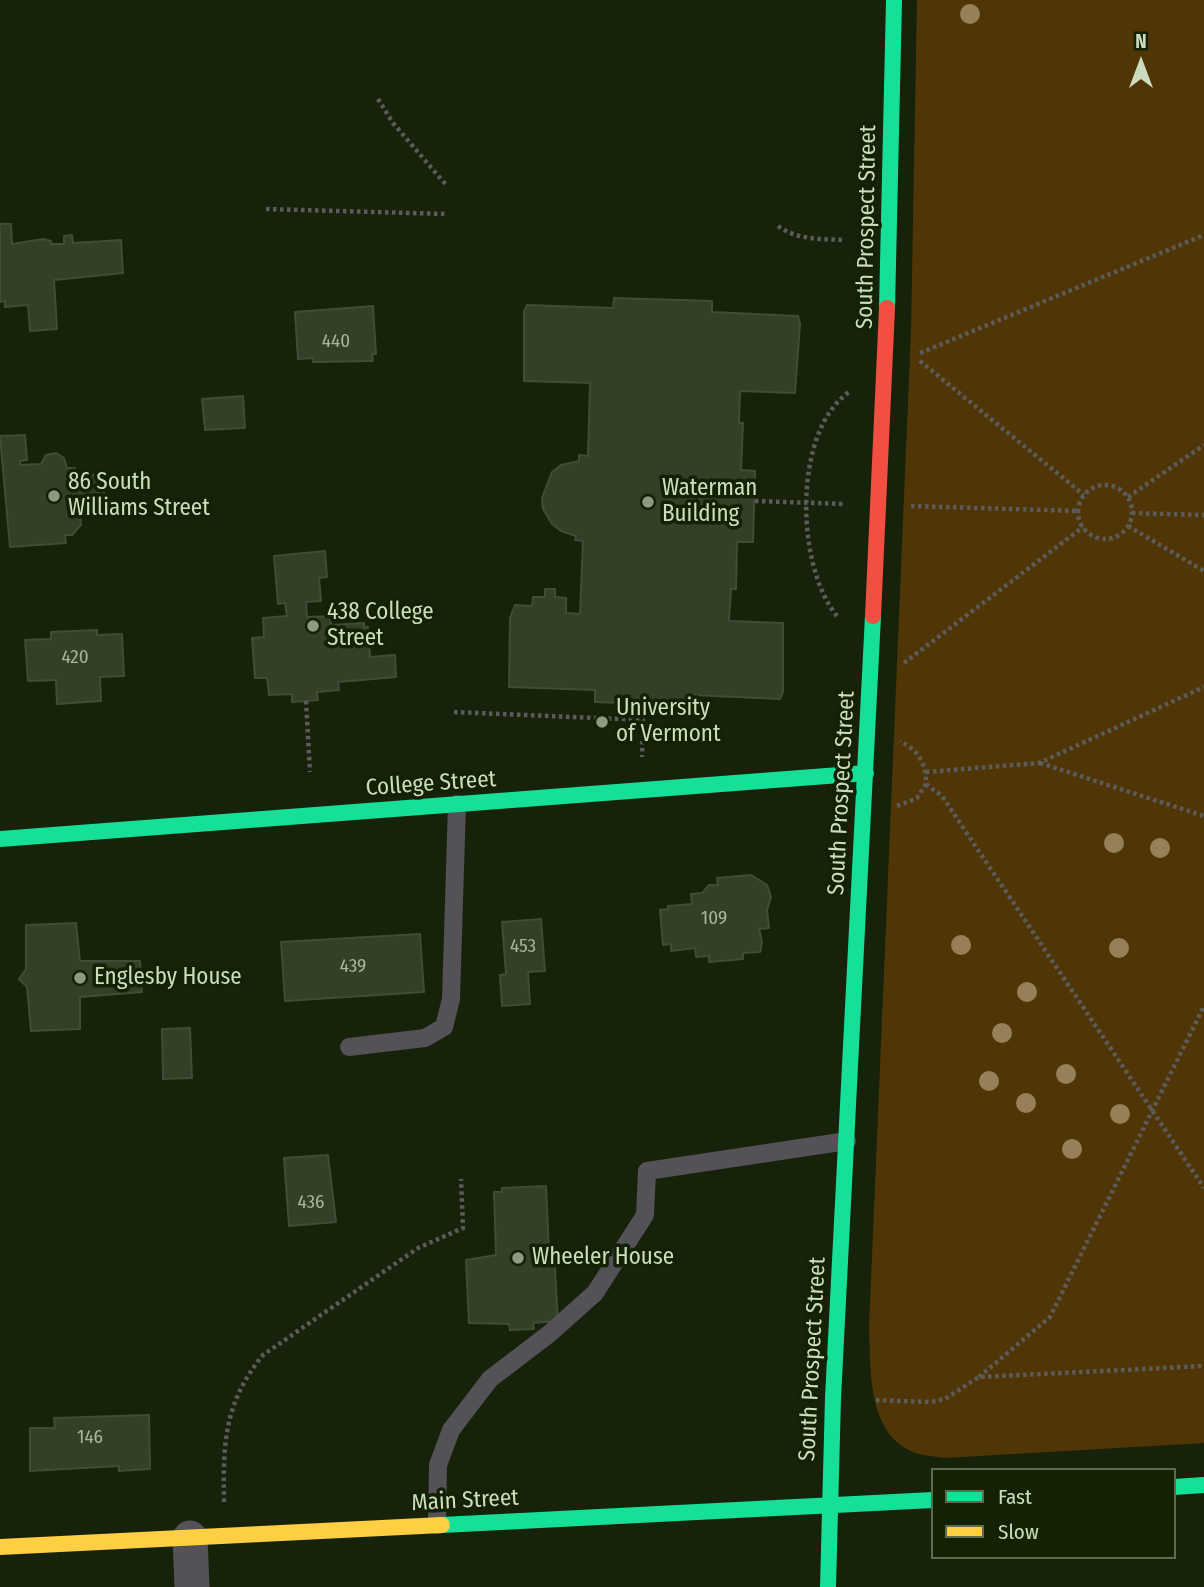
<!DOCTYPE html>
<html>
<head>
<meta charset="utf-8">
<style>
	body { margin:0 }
	#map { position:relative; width:1204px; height:1587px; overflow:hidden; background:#17220b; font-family:"Fira Sans Condensed",sans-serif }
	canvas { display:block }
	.legend { position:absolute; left:931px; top:1468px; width:245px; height:91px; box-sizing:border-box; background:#132104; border:2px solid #5d6c4f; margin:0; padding:9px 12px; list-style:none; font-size:21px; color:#ccddbf }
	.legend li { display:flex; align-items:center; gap:14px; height:35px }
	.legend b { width:35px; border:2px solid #5d6c4f }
	.north { position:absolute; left:1106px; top:28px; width:70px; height:70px; -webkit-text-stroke:5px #132104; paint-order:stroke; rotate:0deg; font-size:19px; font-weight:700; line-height:28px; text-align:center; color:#ccddbf }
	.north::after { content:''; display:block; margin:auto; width:24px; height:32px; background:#ccddbf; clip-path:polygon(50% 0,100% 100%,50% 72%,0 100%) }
</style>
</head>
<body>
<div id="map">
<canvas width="1204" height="1587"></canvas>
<ul class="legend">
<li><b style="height:9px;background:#16e098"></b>Fast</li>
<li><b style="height:9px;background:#ffcf43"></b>Slow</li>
</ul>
<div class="north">N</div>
</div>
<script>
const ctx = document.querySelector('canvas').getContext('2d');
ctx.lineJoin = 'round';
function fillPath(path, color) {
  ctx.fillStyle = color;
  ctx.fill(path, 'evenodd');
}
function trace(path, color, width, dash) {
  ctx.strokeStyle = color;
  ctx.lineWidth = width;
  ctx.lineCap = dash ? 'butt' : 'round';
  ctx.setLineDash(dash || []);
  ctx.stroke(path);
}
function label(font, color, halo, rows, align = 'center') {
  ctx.font = font + ' "Fira Sans Condensed",sans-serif';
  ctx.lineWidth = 7;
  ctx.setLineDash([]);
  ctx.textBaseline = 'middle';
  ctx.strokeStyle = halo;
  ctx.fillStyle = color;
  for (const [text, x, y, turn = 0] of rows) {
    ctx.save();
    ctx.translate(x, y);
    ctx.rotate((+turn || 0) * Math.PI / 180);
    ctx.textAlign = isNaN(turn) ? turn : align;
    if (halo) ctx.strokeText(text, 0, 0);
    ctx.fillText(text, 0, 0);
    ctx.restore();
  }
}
fillPath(new Path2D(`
	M917,0H1204V1443L944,1458C934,1456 921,1456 911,1451C867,1431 871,1369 869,1328L911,331Z`), '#503607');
const building = new Path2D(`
	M0,224H11L12,244L43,239L51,241V244H64V236L72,235L73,243L121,240L123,273L54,280L57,329L30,331L28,305L5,307V301L0,302Z
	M614,298L712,301V312L798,316L800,324L795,393L740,391L739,423H743L741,470L755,471L753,542H737L736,589H731L729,621L783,623V692L780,699L693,695V706L595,702V690L509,687L510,618L515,605L532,606L533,597H545V589H555V597L566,598V613L580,614L583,541L575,540L576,536L561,531L552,524L543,509L542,498L552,472L561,465L579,461V455L588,456L590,383L524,381V312L527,305L613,308Z
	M373,306L376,354H372L373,361L313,362V358L298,359L295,312Z
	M243,396L245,428L205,430L202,399Z
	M25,435L27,460L20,461V465L41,464L46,455L56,453L64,458L67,468H75L76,474L103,475L105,506L80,510L81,525L72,535H65L66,543L10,547L0,436Z
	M325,551L327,577L319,578L321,601L306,602L307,617L331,616V625L364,623V627H368L370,657L395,655L396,677L338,682L339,690L317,692L318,700L292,702V694L269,695L267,678H255L252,638L264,637L263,618L287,616L285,603L278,604L274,556Z
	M97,630V635L122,634L124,676L100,677L101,701L57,704L56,680L28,681L25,640L51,639V632Z
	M751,875L767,885L771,897L767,910L769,928L759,929L762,942L760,952L743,953V959L709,962V956L696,957L695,948L671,951V944L663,945L660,910L668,909V906L692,904L691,894L702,893L709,885H718L717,878Z
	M541,919L545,971L528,972L530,1004L502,1006L500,975L506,974L502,922Z
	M76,923L80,961H140L142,992L80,997V1029L31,1031L27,987L19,979L26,969V925Z
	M420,934L424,992L285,1001L281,942Z
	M190,1028L192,1078L163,1079L162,1029Z
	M328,1155L336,1222L289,1226L284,1158Z
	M546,1186L549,1252H554L558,1321L533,1323L534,1329L510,1330L509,1324L469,1323L466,1260L496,1255L494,1192H502V1188Z
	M149,1415L150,1469L119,1471V1466L30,1471V1428H55L54,1418Z`);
fillPath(building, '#343f28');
trace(building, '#414c37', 2);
trace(new Path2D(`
	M378,99L393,123L447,186
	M266,209L446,214
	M778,226C797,240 820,239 843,240
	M920,353L1204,235
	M920,361L1084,495
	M1078 512a27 27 0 1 1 54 0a27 27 0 1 1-54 0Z
	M1128,497L1204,445
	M755,501L846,504
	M911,506L1078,511
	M1132,513L1204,515
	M1128,526L1204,571
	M837,616C796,567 792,432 849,392
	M904,663L1083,527
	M306,701L310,772
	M454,712L643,720L642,757
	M1040,763L1204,816
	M926,772L1039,763L1204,687
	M926,784L942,796L1204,1188
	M897,806L917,798L926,784C926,763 919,751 900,741
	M979,1377L1050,1317L1204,1006
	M876,1400L930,1402L945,1399L979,1377L1204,1366
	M224,1502C223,1443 224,1403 263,1355L418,1248L463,1228L461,1179`), '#5b5b59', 4.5, [3.5, 3.5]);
trace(new Path2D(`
	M349,1047L425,1038L444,1027L451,999L457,804
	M437,1525L438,1465L451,1430L490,1379L549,1334L595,1293L645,1215L647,1171L847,1141`), '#545157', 18);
trace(new Path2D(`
	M190,1538L192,1587`), '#545157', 35);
trace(new Path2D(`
	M887,308L894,0
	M0,839L866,773
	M1174,1487L1204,1485
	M442,1525L933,1500
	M828,1587L833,1398L873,616`), '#16e098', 16);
trace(new Path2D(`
	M0,1547L442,1525`), '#ffcf43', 16);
trace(new Path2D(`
	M873,616L887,308`), '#f24e42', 16);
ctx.fillStyle = '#958057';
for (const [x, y] of [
	[970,14],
	[1114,843],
	[1160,848],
	[961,945],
	[1119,948],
	[1027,992],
	[1002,1033],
	[1066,1074],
	[989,1081],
	[1026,1103],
	[1120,1114],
	[1072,1149]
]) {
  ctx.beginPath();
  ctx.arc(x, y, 10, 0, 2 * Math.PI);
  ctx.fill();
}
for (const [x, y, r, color] of [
	[54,496,7,"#8d9c80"],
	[648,502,7,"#8d9c80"],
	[313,626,7,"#8d9c80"],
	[602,722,7,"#8d9c80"],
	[80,978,7,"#8d9c80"],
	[518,1258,7,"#8d9c80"]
]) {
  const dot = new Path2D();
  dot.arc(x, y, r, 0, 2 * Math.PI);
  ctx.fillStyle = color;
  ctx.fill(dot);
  trace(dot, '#132104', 2.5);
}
label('19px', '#a6b699', null, [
	["440",336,342],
	["420",75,658],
	["109",714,919],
	["453",523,947],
	["439",353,967],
	["436",311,1203],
	["146",90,1438]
]);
label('23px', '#ccddbf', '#132104', [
	["South Prospect Street",867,227,-89],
	["College Street",431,784,-4],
	["South Prospect Street",842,793,-87],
	["South Prospect Street",813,1359,-87],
	["Main Street",465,1501,-3]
]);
label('23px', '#ccddbf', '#132104', [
	["86 South",68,483],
	["Williams Street",68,509],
	["Waterman",662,489],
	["Building",662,515],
	["438 College",327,613],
	["Street",327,639],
	["University",616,709],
	["of Vermont",616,735],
	["Englesby House",94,978],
	["Wheeler House",532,1258]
], 'left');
</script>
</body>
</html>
